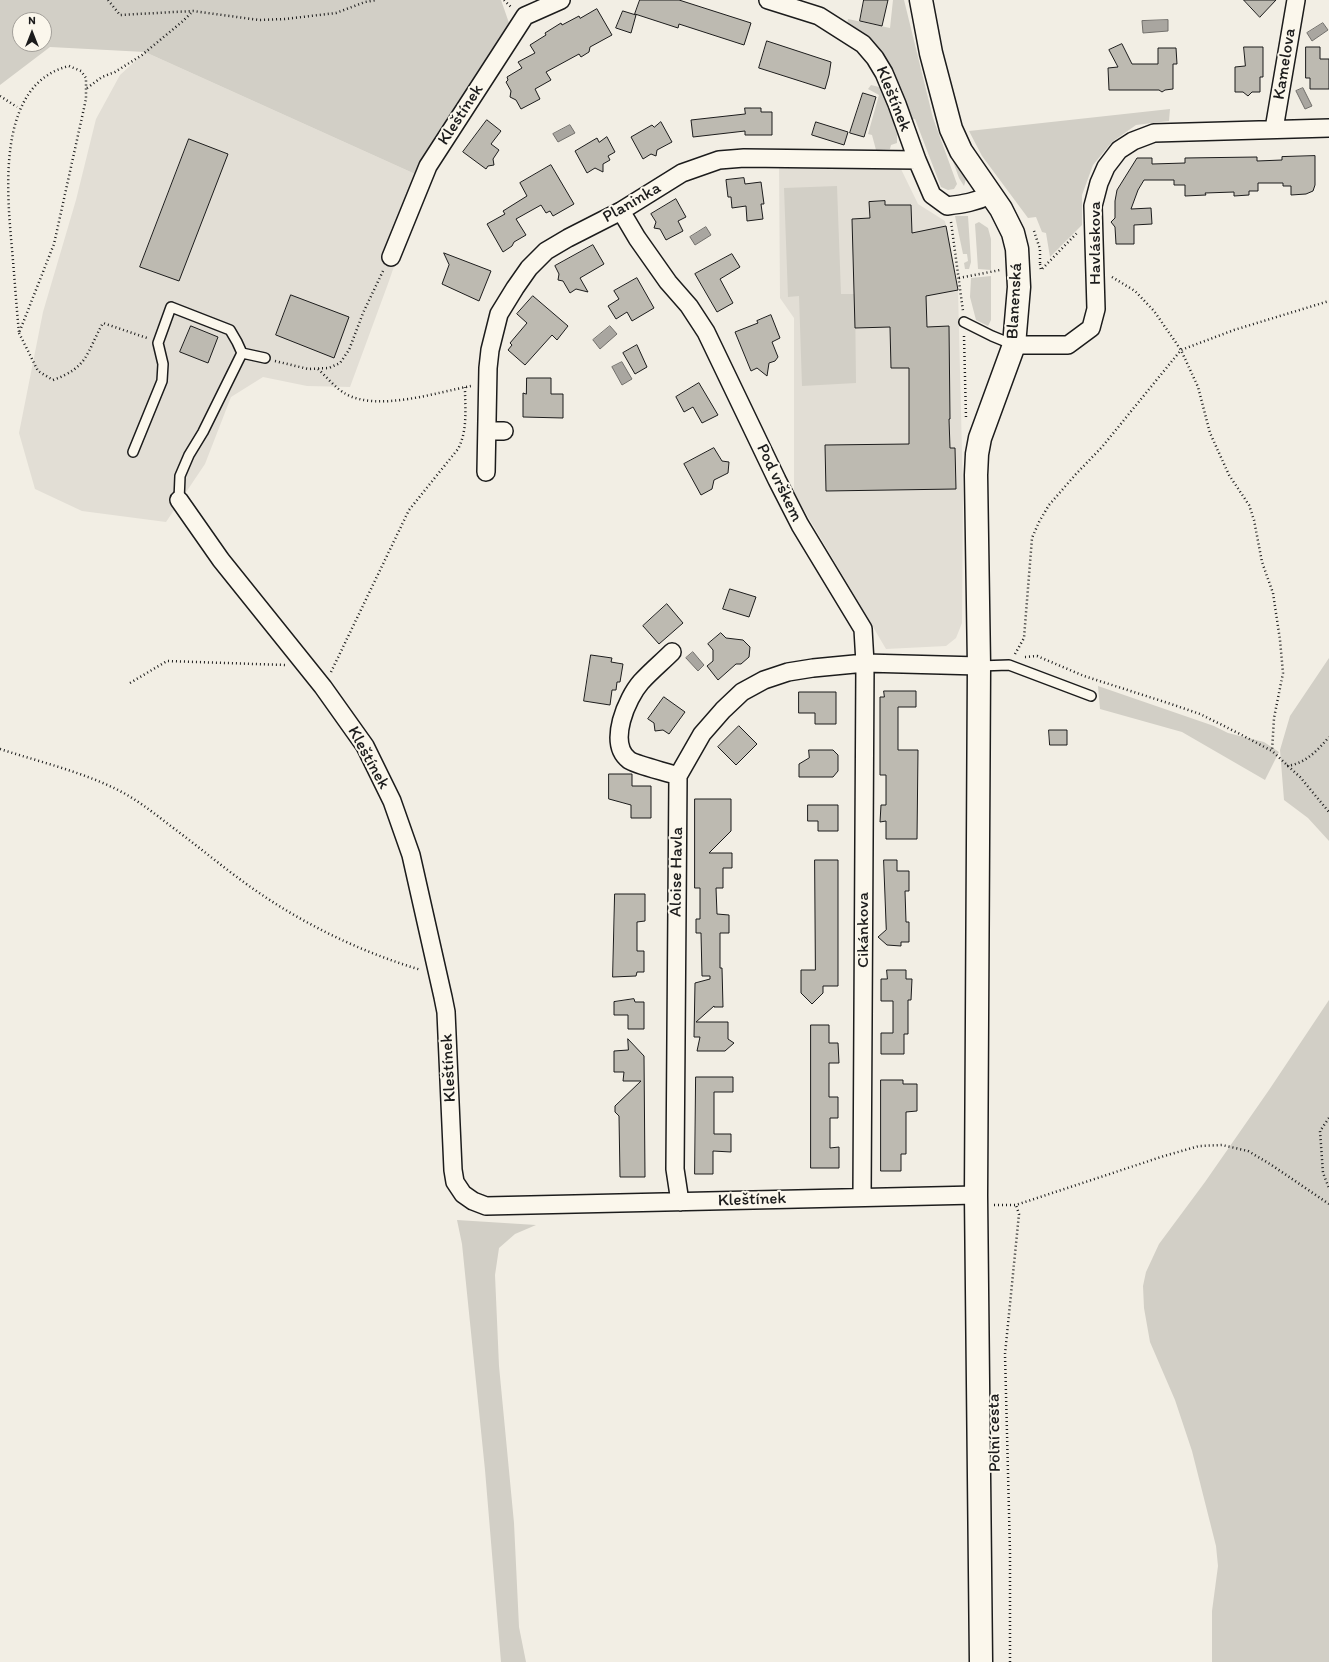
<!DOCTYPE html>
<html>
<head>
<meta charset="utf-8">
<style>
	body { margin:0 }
	#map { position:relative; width:1329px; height:1662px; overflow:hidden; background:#f2eee4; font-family:Itim,sans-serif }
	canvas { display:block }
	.north { position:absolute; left:12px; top:12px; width:40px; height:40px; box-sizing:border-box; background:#fbf7ec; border:1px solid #a29f99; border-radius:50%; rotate:0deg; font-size:11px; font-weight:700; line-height:16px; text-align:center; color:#1c1c1c }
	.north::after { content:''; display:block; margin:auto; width:14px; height:18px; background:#1c1c1c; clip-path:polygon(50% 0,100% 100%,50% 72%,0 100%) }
</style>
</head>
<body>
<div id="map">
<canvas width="1329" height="1662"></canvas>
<div class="north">N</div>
</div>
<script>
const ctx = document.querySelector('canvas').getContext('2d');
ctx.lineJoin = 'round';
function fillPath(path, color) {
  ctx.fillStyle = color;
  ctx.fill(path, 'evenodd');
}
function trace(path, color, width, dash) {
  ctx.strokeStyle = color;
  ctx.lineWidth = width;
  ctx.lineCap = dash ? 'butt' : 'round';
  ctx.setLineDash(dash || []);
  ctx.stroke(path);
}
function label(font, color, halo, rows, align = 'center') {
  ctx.font = font + ' Itim,sans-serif';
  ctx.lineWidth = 4;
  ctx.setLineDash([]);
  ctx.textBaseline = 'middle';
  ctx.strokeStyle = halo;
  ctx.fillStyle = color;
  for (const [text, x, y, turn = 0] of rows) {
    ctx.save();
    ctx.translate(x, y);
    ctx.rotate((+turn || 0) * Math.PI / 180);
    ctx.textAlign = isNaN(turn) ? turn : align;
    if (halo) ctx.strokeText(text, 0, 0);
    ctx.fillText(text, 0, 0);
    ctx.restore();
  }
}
fillPath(new Path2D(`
	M145,52L424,178L389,281L350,387L307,386L263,377L231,397L205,464L166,522L82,511L35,489L19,433L43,312L76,200L96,119L120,75Z
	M779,165L900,167L918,204L945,221L958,290L963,493L962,623L956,638L946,646L886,649L794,493V318L780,298Z`), '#e2ded5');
fillPath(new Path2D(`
	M0,0H501L516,43L424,178L145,52L50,47L0,85ZM20,20H44V44H20Z
	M893,0H904L933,118L957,184L954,189L948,190L941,187L915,119L911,120L847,24L848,19L890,28Z
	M910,0H913L948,143L966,179L964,186L959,178L935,111L923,65Z
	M871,85L883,88L898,124L894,126L897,134V143L891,145L890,149L876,150L872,135L868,134L879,95L868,89Z
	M1170,109L1169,121L1136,125L1112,142L1093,165L1082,195V225L1050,257L1046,233L1042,232L1036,217L1028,218L982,156L969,131Z
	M837,186L841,294H855L856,383L802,386L799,296L788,297L784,188Z
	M955,216H968L971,262L969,269H965L964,263L968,261L967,254H963Z
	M979,222L988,228L991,239V270L978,269L975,224Z
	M991,276V320L988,326L976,320L970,297L971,278Z
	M1329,658V841L1308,818L1284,800L1280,750L1290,716Z
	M1098,686L1214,726L1228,733L1264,742L1279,752L1265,780L1182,732L1100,709Z
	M1329,1000V1662H1212V1611L1218,1566L1216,1546L1192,1451L1175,1400L1150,1342L1144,1308L1143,1286L1146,1272L1159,1244L1205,1182L1269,1090Z
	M457,1220L536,1225L515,1234L499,1248L495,1275L499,1366L514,1523L519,1627L526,1662H501L485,1470L462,1244Z`), '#d2cfc6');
const water = new Path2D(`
	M1168,20V31L1143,33L1142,21Z
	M1323,23L1328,30L1312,41L1307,33Z
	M1303,88L1312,106L1305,109L1296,91Z
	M570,125L575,133L558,142L553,134Z
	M706,227L711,235L695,245L690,237Z
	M610,326L617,334L600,349L593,340Z
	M622,362L632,379L622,385L612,367Z
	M693,652L704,665L698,671L686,658Z`);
fillPath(water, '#a9a6a0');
trace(water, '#716f6b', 1);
const building = new Path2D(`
	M640,0H679L751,23L744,45L679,24L678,28L635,14Z
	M864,0H888L882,26L860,21Z
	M1244,0H1276L1260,17Z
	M597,9L612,35L590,47L589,52L581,57L579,54L546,72L551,80L535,89L540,99L521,109L516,100L510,97L511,91L506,82L508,80L507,77L522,68L518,62L535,53L530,45L546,35L545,33L561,23L562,25L579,16L580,18Z
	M623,11L636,15L631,33L616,28Z
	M767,41L831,62L829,75L825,89L759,68Z
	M1122,44L1132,64H1158V48H1176L1177,64H1173V89L1165,90L1162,92L1159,90H1109L1108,68L1118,67L1109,50Z
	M1244,47H1263V77H1260V92H1252L1248,96L1243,92H1235V67L1245,66Z
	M1306,47H1320V59H1329V89H1310V78H1306Z
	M863,93L876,97L864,137L850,133Z
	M745,108H761V112H772V135H745V131L693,137L691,120L745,114Z
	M487,120L501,131L491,144L499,150L493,159L494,165L488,166L486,169L463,152Z
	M661,122L672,142L657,150L656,156L651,154L643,159L631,137L652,125L654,127Z
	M816,122L848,132L844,145L812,135Z
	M607,137L615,152L608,156L610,160L603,164V172L595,168L587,173L575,151L597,138L599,142Z
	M189,139L228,154L179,281L140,267Z
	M1315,156V185L1313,191L1306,194L1291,195V186H1283V183H1258V191H1249V195L1234,196V192L1205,193L1206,195L1185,196V185H1174V180H1144L1138,190L1131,209L1151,208L1152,224L1134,225V244H1116L1115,227L1111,222L1115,218V201L1117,190L1137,158H1152V164L1185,163V158L1257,157V161L1282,160V157Z
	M551,165L574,204L553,216L550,211L546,213L541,205L516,219L526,235L514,242L512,246L503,252L487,224L505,214L503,211L527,196L520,183Z
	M744,178L745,184L761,182L764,204H761L763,219L747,221L746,206L732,208L731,197H728L726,180Z
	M676,199L686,217L678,221L683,231L666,240L660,229L654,228L656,222L651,214Z
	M885,201V205H911L912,233L946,226L958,290L926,296L927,327L949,326L950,419H949L950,448H955L956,489L826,491L825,445L909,444V368H891L890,327L855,328L852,219L870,218L869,202Z
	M593,245L604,264L580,278L588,292L576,289L570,293L563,281L558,280L559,274L555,266Z
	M444,253L491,271L479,301L442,284L449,265Z
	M732,254L740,267L720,279L733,303L717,312L695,274Z
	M637,278L654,308L632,321L627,312L616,319L608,306L619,299L614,291Z
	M291,295L349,317L334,358L276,335Z
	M533,296L568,326L557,340L552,335L525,365L508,350L512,345L510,343L527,323L517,314Z
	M771,315L780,338L772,342L778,357L775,361L769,363L767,376L757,368L751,371L735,332L758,323L757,321Z
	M191,326L218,337L208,363L180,352Z
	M637,345L647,367L635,374L623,353Z
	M527,378H551V394H563V418L523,417V393L526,394Z
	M699,383L718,415L702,423L693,407L684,412L676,397Z
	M714,448L722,461L729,462L728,473L714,480L712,489L701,495L684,464Z
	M730,589L756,597L749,617L723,609Z
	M667,604L683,623L659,644L643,626Z
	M721,633L726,638L743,640L750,647L749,657L741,664H736L718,680L707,666L713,661V650L708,644Z
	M591,655L612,658L611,662L623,664L620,682H617L616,690H612L610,705L584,701Z
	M884,691H916V707H898V750H918L917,839H886V821L880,822L881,805H886V775H880V697H884Z
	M799,692H836V724H815V713H799Z
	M664,697L685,712L669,734L663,730L655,731L654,723L648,719Z
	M739,726L757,744L736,765L718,747Z
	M1049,730H1067V745H1050Z
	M809,750H833L838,755V771L833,777H799V764L809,758Z
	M609,774H632V786H651V818H631V805L609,799Z
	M695,799H731V831L709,853H732V868H723V888H716L717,914L729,915V933H720V968H722L723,1007H714V1006L696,1022H728V1039L734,1043L725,1051H697L700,1037H694L695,983L710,979V976H702L701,933H696V919H700V888H695Z
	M808,805H838V831H818V821H808Z
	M815,860H838V986H823V993L812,1004L801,993V970H815Z
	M884,860H897V871H909V891H905L906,922H909V942H901V946L887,945L878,937L886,930Z
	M615,894H645V921L637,922V951H644V972H637L636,976L613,977Z
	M887,970H906V979H912L911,1000H908V1034H904V1054H881V1033H893V1001H881V979H887Z
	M634,999L635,1002H644V1029H628V1015H614V1002Z
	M811,1025H829V1043H838L839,1063H829V1097H838V1118H830V1148L839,1147V1168H811Z
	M628,1039L644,1056L645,1177H620L619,1116L615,1112V1106L641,1081H623L624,1072H614V1051L628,1050Z
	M696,1077H733V1092H714V1134H731V1152L713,1151V1174H695Z
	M881,1080H903V1084H917V1111L906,1112V1154H901V1171H881Z`);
fillPath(building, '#bdbab1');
trace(building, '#1c1c1c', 1);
const lane = new Path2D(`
	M964,322L992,336L1014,345
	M133,452L162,381L163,364L158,343L171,307L230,330L237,342L242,353
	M179,500L180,476L189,455L203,432L242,353L265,358
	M979,666L1009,665L1091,696`);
const street = new Path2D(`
	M768,0L819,16L863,44L875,58L884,73L897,104L917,160L932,195L947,206C963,204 976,202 990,195
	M1274,129L1296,0
	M621,211L637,238L668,282L689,306L706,332L777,480L800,525L863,629L865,663L862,1197
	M391,257L428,166L525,16L561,0
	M1014,345H1068L1091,328L1096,309L1093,206L1099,183L1106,167L1119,150L1133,141L1154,133L1329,128
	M487,431H504
	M486,472L488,368L490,350L499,314L515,288L529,268L546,251L568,238L621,211L682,173L719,160L744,158L917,160
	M179,500L221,560L323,687L365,746L392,801L411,855L443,997L446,1012L453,1170L455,1182L463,1194L473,1201L486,1206L976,1195
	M672,652C662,662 651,671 641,682C627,698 607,743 629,760C636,765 667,772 678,776
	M680,1202L675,1169L678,776L702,734L723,710L742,692L764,680L788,672L813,668L865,663L979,666`);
const secondary = new Path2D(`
	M921,0L931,53L951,129L961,151L1001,209L1013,233L1017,249L1019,287L1014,345L980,438L977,454L976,475L979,666L976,1195L981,1662`);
trace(lane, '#1c1c1c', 12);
trace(street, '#1c1c1c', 20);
trace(secondary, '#1c1c1c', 25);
trace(new Path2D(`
	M108,0L120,15L193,11L259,20L285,19L336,13L365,2L376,0
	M504,0L512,8
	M69,66L81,71L86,78V99L54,244L19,333C16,302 14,270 11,238C6,180 0,83 69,66Z
	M87,88L102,77L115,72L142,55L183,21L193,11
	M0,96L17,107
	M951,222L963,311
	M1034,231L1040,249V264H1038
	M1040,264L1041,270L1077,233
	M1112,277L1135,291L1154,311L1181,350L1198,387L1210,433L1229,475L1249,505L1254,520L1262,562L1273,593L1280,640L1283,673L1274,718L1272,751
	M959,278L1000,270
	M19,333L38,371L53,380C89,367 86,353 103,323L147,338
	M964,336L966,418
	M275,361L308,369L329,368L340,363L349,350L363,313L383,271
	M318,369C327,377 336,389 346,394C378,412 438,392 471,386
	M1015,654L1024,638L1032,538L1039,522L1049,505L1076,474L1102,447L1181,350L1234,330L1329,301
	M1025,657L1037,656L1084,676L1171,704L1200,714L1240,734L1272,751L1300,777L1329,812
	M331,672L409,510L458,449C468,430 465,408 465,387
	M130,683L167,661L285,665
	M0,749C40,762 83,772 120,791C139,801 155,814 172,827C199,847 225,869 252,888C303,924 361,952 421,970
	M1287,766C1306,763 1317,751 1329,737
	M1329,1118L1320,1131L1323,1173L1329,1188
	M994,1205H1016L1164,1156L1199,1146L1222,1145L1248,1151L1270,1164L1329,1204
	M1010,1662V1552L1005,1354L1019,1214L1016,1205`), '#1c1c1c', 2.5, [1, 3]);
trace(lane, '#fbf7ec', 9);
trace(street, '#fbf7ec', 17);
trace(secondary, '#fbf7ec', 22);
label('17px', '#1c1c1c', '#fbf7ec', [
	["Kamelova",1285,64,-81],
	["Kleštínek",893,99,68],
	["Kleštínek",461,115,-57],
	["Planinka",632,203,-30],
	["Havláskova",1096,243,-90],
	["Blanenská",1015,301,-87],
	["Pod vrškem",779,483,64],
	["Kleštínek",368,758,61],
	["Aloise Havla",677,872,-89],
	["Cikánkova",864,930,-90],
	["Kleštínek",449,1068,-93],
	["Kleštínek",752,1200,-2],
	["Polní cesta",995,1433,-91]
]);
</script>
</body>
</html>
